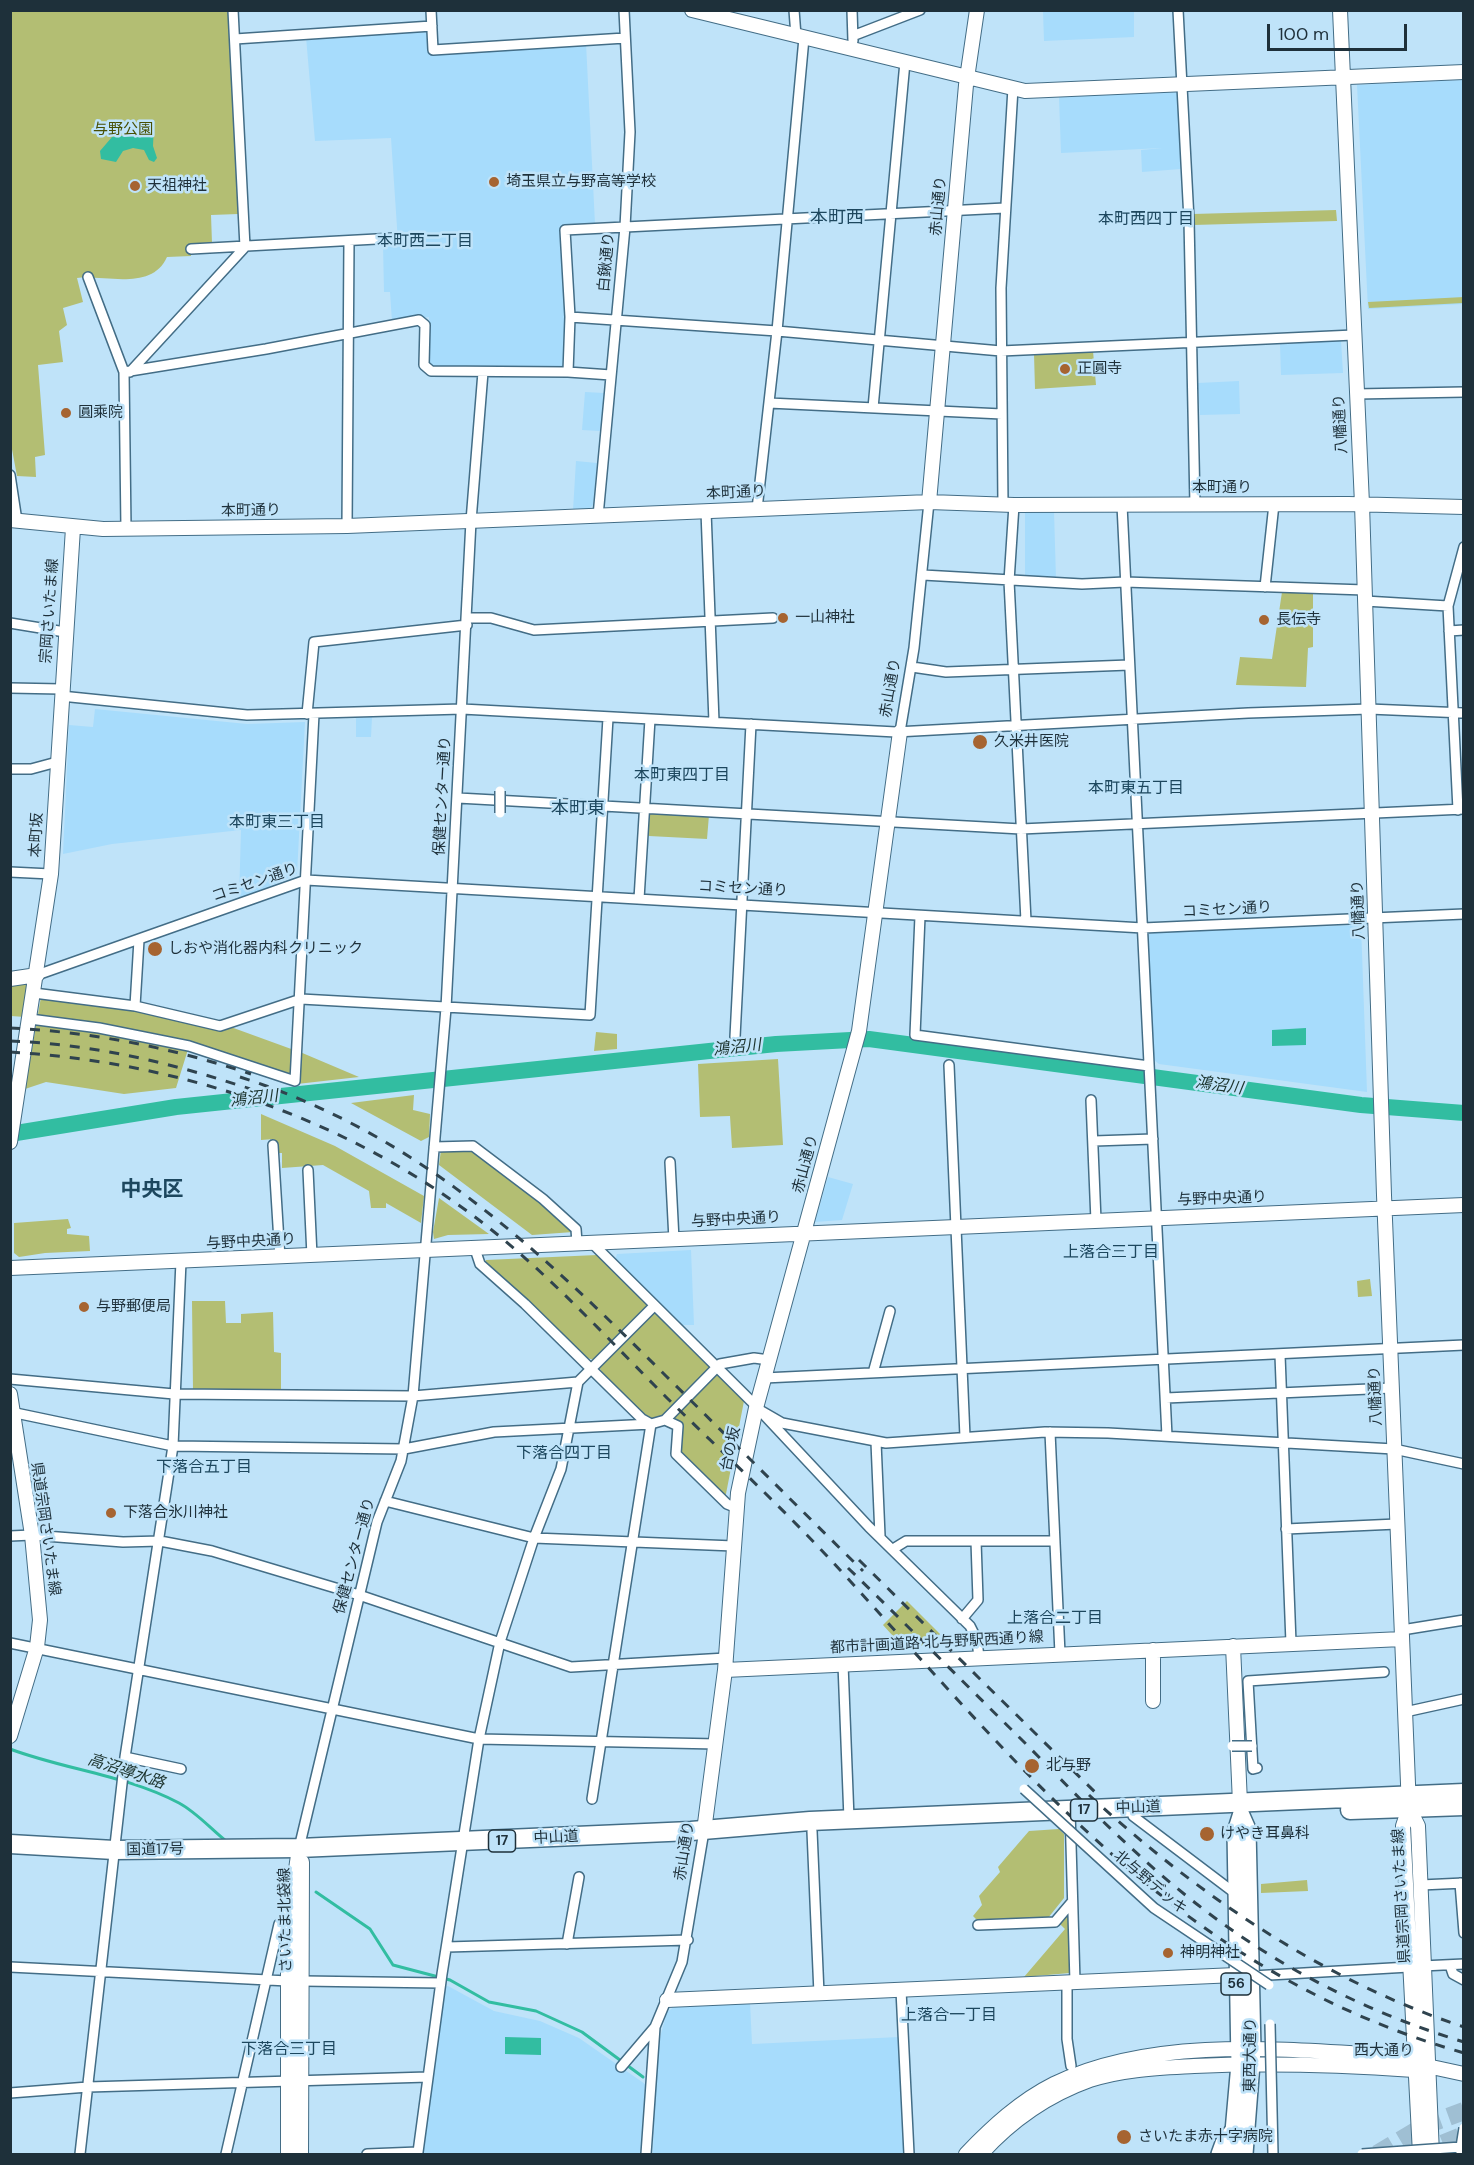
<!DOCTYPE html>
<html>
<head>
<meta charset="utf-8">
<style>
	body { margin:0 }
	#map { position:relative; width:1474px; height:2165px; overflow:hidden; background:#bfe3f9; font-family:"DM Sans",sans-serif }
	canvas { display:block }
	.frame { position:absolute; inset:0; border:12px solid #1e303a; pointer-events:none }
	.scale { position:absolute; left:1267px; top:24px; width:140px; height:27px; box-sizing:border-box; border:3px solid #1e303a; border-top:0; padding-left:8px; font-size:18px; line-height:21px; white-space:nowrap; color:#1e303a; -webkit-text-stroke:4px #bfe3f9; paint-order:stroke }
</style>
</head>
<body>
<div id="map">
<canvas width="1474" height="2165"></canvas>
<div class="frame"></div>
<div class="scale">100 m</div>
</div>
<script>
const ctx = document.querySelector('canvas').getContext('2d');
ctx.lineJoin = 'round';
function fillPath(path, color) {
  ctx.fillStyle = color;
  ctx.fill(path, 'evenodd');
}
function trace(path, color, width, dash) {
  ctx.strokeStyle = color;
  ctx.lineWidth = width;
  ctx.lineCap = dash ? 'butt' : 'round';
  ctx.setLineDash(dash || []);
  ctx.stroke(path);
}
function label(font, color, halo, rows, align = 'center') {
  ctx.font = font + ' "DM Sans","Noto Sans JP",sans-serif';
  ctx.lineWidth = 5;
  ctx.setLineDash([]);
  ctx.textBaseline = 'middle';
  ctx.strokeStyle = halo;
  ctx.fillStyle = color;
  for (const [text, x, y, turn = 0] of rows) {
    ctx.save();
    ctx.translate(x, y);
    ctx.rotate((+turn || 0) * Math.PI / 180);
    ctx.textAlign = isNaN(turn) ? turn : align;
    if (halo) ctx.strokeText(text, 0, 0);
    ctx.fillText(text, 0, 0);
    ctx.restore();
  }
}
fillPath(new Path2D(`
	M1043,11H1134V37L1044,41Z
	M427,31L430,53L586,43L595,224L562,226L566,313L565,366L562,369L432,367L428,363L429,317L392,322L390,292H384L383,244L398,242L391,138L315,141L306,37Z
	M1463,80V304L1368,309L1357,85Z
	M1179,92L1181,169L1142,172L1141,150L1162,148L1061,153L1059,97Z
	M1341,341L1343,373L1281,375L1280,344Z
	M1239,381L1240,414L1200,415L1198,383Z
	M585,392L604,393L600,431L582,430Z
	M576,461L597,463L593,505L589,509L573,510Z
	M1025,511H1054L1056,579H1025Z
	M95,709L247,724L305,722L297,874L239,900L241,830L112,844L63,854L69,725L93,727Z
	M372,717L371,737H356V718Z
	M1361,925L1367,1092L1159,1064L1154,1060L1147,937L1150,933Z
	M828,1177L853,1184L842,1220L815,1222Z
	M691,1250L694,1325H681L615,1260L617,1254Z
	M448,1986L494,2011L540,2021L579,2038L645,2084L640,2154H419L444,1987Z
	M750,2002L752,2044L899,2037L905,2154H653L656,2052L667,2012L677,2005Z`), '#a7dcfc');
fillPath(new Path2D(`
	M10,11H229L238,214L211,215L212,243L191,244V256L167,257C152,291 106,275 77,278L83,302L63,308L67,325L59,331L63,362L38,365L45,455L35,457L36,477L17,476L11,444Z
	M1336,210L1337,221L1193,225V214Z
	M1464,297L1463,303L1369,308L1368,302Z
	M1093,351L1096,385L1035,389L1034,354Z
	M1282,592L1313,594V647L1308,648L1306,687L1236,685L1240,657L1272,659Z
	M649,812L709,815L707,839L649,836L645,833Z
	M11,985H28L25,1017L11,1016Z
	M41,997L93,1002L228,1026L294,1050L292,1074L288,1077L246,1059L190,1043L176,1088L124,1094L46,1082L25,1089Z
	M596,1032L617,1034V1049L594,1051Z
	M300,1052L359,1077L297,1084Z
	M778,1059L783,1145L732,1148L730,1116L700,1117L698,1064Z
	M414,1095L413,1110L430,1114L429,1137L421,1141L351,1103Z
	M261,1114L335,1146L424,1196L421,1223L386,1203V1208H371L369,1191L323,1165L282,1168V1153H275L274,1139L261,1140Z
	M472,1148L564,1220L573,1232L532,1235L439,1165L441,1150Z
	M439,1198L489,1234L448,1235L434,1239L433,1232Z
	M68,1219L71,1228L67,1229V1234L89,1236L90,1251L45,1253L19,1257L14,1253V1223Z
	M597,1255L744,1401L725,1499L682,1455L678,1447L681,1424L649,1419L602,1372L594,1360L587,1358L485,1262L486,1260Z
	M1370,1279L1372,1296L1358,1297L1357,1281Z
	M192,1301H225L226,1323H241V1314L273,1312L274,1352L281,1353V1390H193Z
	M907,1601L940,1634L930,1645L902,1646L883,1625Z
	M1059,1829L1064,1834V1898L1048,1918L979,1922L973,1916L982,1905L979,1896L1000,1872L998,1867L1029,1831Z
	M1307,1880L1308,1891L1261,1893V1884Z
	M1068,1913L1070,1973L1024,1977L1065,1929L1059,1923Z`), '#b3be73');
fillPath(new Path2D(`
	M154,123L153,146L157,158L154,162L149,160L144,150L133,148L123,151L116,162L101,159L100,151L112,137L122,136Z
	M1306,1028V1045L1272,1046V1030Z
	M505,2037L541,2038V2055L505,2054Z`), '#32bda1');
trace(new Path2D(`
	M10,1749C66,1770 126,1775 179,1803C196,1812 211,1829 226,1841
	M316,1892L370,1929L393,1965L450,1980L489,2002L536,2011L582,2032L643,2077`), '#32bda1', 3);
trace(new Path2D(`
	M10,1134L176,1107L776,1044L869,1039L1361,1105L1464,1113`), '#32bda1', 16);
trace(new Path2D(`
	M1377,2154L1426,2125L1464,2111
	M1418,2154L1464,2135`), '#9fbfd3', 18, [18, 9]);
const street = new Path2D(`
	M431,10L433,50L625,38
	M794,10L796,36
	M852,10L853,41
	M1178,10L1189,220L1195,505
	M855,35L920,10
	M235,39L432,26
	M191,249L395,238
	M88,277L124,372L126,529
	M570,317L777,331L1001,351L1354,335
	M124,372L266,349L419,320L425,325L424,365L431,371L568,372L611,375
	M130,372L245,247L233,10
	M568,372L570,317L565,230L1005,208
	M1356,394L1464,392
	M769,403L1002,414
	M873,408L905,62
	M10,475L17,521
	M1003,505L1001,288L1013,88
	M1014,505L1009,581L1026,921
	M1122,505L1167,1436
	M757,509L777,331L804,38
	M706,511L714,722
	M598,516L625,227L630,132L624,10
	M347,526L349,241
	M923,575L1082,584L1125,582L1365,590
	M1265,587L1274,504
	M1365,601L1448,606
	M467,618H491L534,630L773,618
	M10,623L65,632
	M1449,631L1464,630
	M912,667L946,672L1129,665
	M10,688L61,689
	M61,696L247,715L462,709L896,732L1248,713L1369,709L1464,713
	M307,714L314,642L467,625
	M900,732L914,648L929,502
	M10,769H31L57,762
	M458,798L1021,829L1464,809
	M1458,810L1448,606L1464,547
	M10,872L51,874
	M639,899L650,719
	M920,916L915,1035L1149,1066
	M37,975L306,880L1143,928L1464,914
	M34,993L135,1006L220,1026L301,999L590,1015L608,718
	M135,1006L139,940
	M30,1019L99,1028L189,1046L295,1081L314,714
	M735,1037L751,724
	M949,1065L965,1437
	M1091,1100L1096,1221
	M1094,1141L1153,1139
	M273,1145L280,1258
	M434,1147L473,1146L543,1199L576,1229L577,1243
	M670,1162L674,1240
	M308,1170L312,1256
	M592,1243L751,1401L869,1527L970,1626L977,1640L979,1658
	M475,1249L480,1264L525,1304L642,1419L651,1424
	M1280,1355L1291,1643
	M873,1373L890,1311
	M764,1378L1464,1345
	M10,1379L174,1394L413,1396L578,1382
	M1166,1398L1392,1388
	M756,1408L782,1423L886,1443L1045,1432L1108,1433L1394,1449L1464,1464
	M11,1412L173,1446L404,1449L494,1432L651,1424L665,1420L678,1426L676,1454L727,1504L737,1508
	M665,1420L720,1364L754,1358L769,1360
	M1050,1432L1060,1654
	M876,1442L880,1536
	M385,1501L534,1538L734,1546
	M1286,1529L1397,1524
	M10,1536L32,1535L123,1542L160,1541L212,1551L359,1595L571,1667L726,1658
	M893,1549L906,1541H1055
	M962,1619L978,1600L976,1541
	M1402,1630L1464,1620
	M10,1643L479,1739L717,1744
	M843,1664L849,1819
	M1405,1712L1464,1699
	M125,1757L181,1769
	M1257,1768L1253,1769L1248,1681L1384,1672
	M592,1799L651,1424
	M1070,1810L1075,1982
	M1133,1816L1236,1894
	M812,1831L819,1994
	M299,1848L377,1522L401,1461L413,1396L446,1008L471,521L483,372
	M1460,1883L1464,1933
	M1421,1885L1464,1883
	M978,1925L1055,1922L1072,1902
	M567,1944L579,1877
	M447,1947L688,1940
	M1450,1965L1453,1974L1464,1980
	M1422,1966L1464,1964
	M10,1967L288,1981
	M1252,1976L1409,1967
	M303,1981L440,1983
	M1067,1989V2039L1071,2066
	M901,1990L909,2154
	M621,2067L655,2027
	M10,2093L88,2087L428,2077
	M80,2154L125,1757L173,1446L181,1261
	M226,2154L279,1924
	M367,2154L418,2152L442,1974L479,1739L500,1642L534,1538L561,1469L578,1382L654,1306
	M646,2154L655,2027L682,1962L704,1831`);
const secondary = new Path2D(`
	M692,10L1025,91L1464,72
	M1340,10L1362,504L1384,1195L1409,1808L1403,1826L1420,2154
	M929,502L966,85L977,10
	M10,520L103,529L347,526L929,502L1014,505L1348,504L1464,507
	M10,979L37,975
	M10,1142L51,874L73,528
	M10,1268L1464,1205
	M10,1394L32,1535L40,1620L37,1647L10,1736
	M1233,1646L1240,1803
	M725,1670L1402,1639
	M1153,1701V1650
	M1409,1808L1418,1826L1432,2154
	M704,1831L725,1670L738,1493L756,1408L859,1031L900,732
	M667,2000L1236,1975
	M288,2154V1927L299,1848
	M301,2154L302,1862
	M966,2154C992,2127 1020,2101 1054,2084C1160,2033 1299,2051 1413,2057L1427,2066L1464,2074
	M981,2154C1010,2122 1048,2095 1090,2080C1123,2069 1159,2068 1194,2066C1267,2063 1341,2065 1414,2070L1422,2068`);
const primary = new Path2D(`
	M1241,1813L1248,1829L1253,2050L1245,2154
	M1219,2154L1223,2143L1232,2131
	M1231,2154L1239,2064L1235,1832L1241,1813L1240,1803`);
const highway = new Path2D(`
	M1350,1810L1464,1806
	M10,1844L114,1850L299,1848L691,1831L810,1821L1464,1793`);
trace(street, '#436d86', 12);
trace(secondary, '#436d86', 16);
trace(primary, '#436d86', 18);
trace(highway, '#436d86', 21);
trace(street, '#fff', 9);
trace(secondary, '#fff', 14);
trace(primary, '#fff', 15);
trace(highway, '#fff', 18);
trace(new Path2D(`
	M10,1028C93,1032 173,1048 251,1074
	M10,1041C92,1044 173,1063 250,1089
	M10,1052C195,1063 377,1129 517,1251C570,1297 618,1349 667,1398C725,1455 786,1511 841,1571C1029,1777 1182,1972 1464,2053
	M240,1077C418,1134 537,1248 666,1376C732,1441 797,1506 863,1571
	M859,1560L1101,1798
	M848,1568C908,1626 967,1686 1026,1744C1081,1800 1136,1857 1198,1905C1277,1967 1368,2013 1464,2042
	M1089,1795C1198,1895 1322,1980 1464,2027`), '#2f434e', 3, [10, 10]);
const streetBridge = new Path2D(`
	M500,813V791
	M1232,1746H1252
	M1024,1789L1154,1908L1269,1985
	M1270,2024L1273,2154
	M1461,2147L1464,2128
	M1362,2154L1461,2147V2154`);
trace(streetBridge, '#436d86', 12, []);
trace(streetBridge, '#fff', 9);
for (const [x, y, r, color] of [
	[494,182,6,"#a66431"],
	[135,186,6,"#a66431"],
	[1065,369,6,"#a66431"],
	[66,413,6,"#a66431"],
	[783,618,6,"#a66431"],
	[1264,620,6,"#a66431"],
	[980,742,8,"#a66431"],
	[155,949,8,"#a66431"],
	[84,1307,6,"#a66431"],
	[111,1513,6,"#a66431"],
	[1032,1766,8,"#a66431"],
	[1207,1834,8,"#a66431"],
	[1168,1953,6,"#a66431"],
	[1124,2137,8,"#a66431"]
]) {
  const dot = new Path2D();
  dot.arc(x, y, r, 0, 2 * Math.PI);
  ctx.fillStyle = color;
  ctx.fill(dot);
  trace(dot, '#bfe3f9', 2);
}
for (const [x, y, w] of [
	[1084,1810,27],
	[502,1841,27],
	[1236,1984,30]
]) {
  const box = new Path2D();
  box.roundRect(x - w / 2, y - 11, w, 22, 4.5);
  ctx.fillStyle = '#bfe3f9';
  ctx.fill(box);
  trace(box, '#1e303a', 1.5);
}
label('bold 14px', '#1e303a', null, [
	["17",1084,1810],
	["17",502,1841],
	["56",1236,1984]
]);
label('15px', '#484f03', '#bfe3f9', [
	["与野公園",123,130]
]);
label('15px', '#1e303a', '#bfe3f9', [
	["埼玉県立与野高等学校",506,182],
	["天祖神社",147,186],
	["正圓寺",1077,369],
	["圓乘院",78,413],
	["一山神社",795,618],
	["長伝寺",1276,620],
	["久米井医院",994,742],
	["しおや消化器内科クリニック",168,949],
	["与野郵便局",96,1307],
	["下落合氷川神社",123,1513],
	["北与野",1046,1766],
	["けやき耳鼻科",1220,1834],
	["神明神社",1180,1953],
	["さいたま赤十字病院",1138,2137]
], 'left');
label('15px', '#1e303a', '#bfe3f9', [
	["赤山通り",939,206,-85],
	["白鍬通り",607,262,-85],
	["八幡通り",1341,424,-93],
	["本町通り",1222,488],
	["本町通り",736,493,-3],
	["本町通り",251,511,-1],
	["宗岡さいたま線",50,611,-86],
	["赤山通り",891,688,-80],
	["保健センター通り",443,796,-87],
	["本町坂",37,835,-87],
	["コミセン通り",255,883,-19],
	["コミセン通り",743,889,3],
	["コミセン通り",1227,910,-3],
	["八幡通り",1359,910,-92],
	["赤山通り",806,1164,-75],
	["与野中央通り",1222,1199,-2],
	["与野中央通り",736,1220,-3],
	["与野中央通り",251,1242,-3],
	["八幡通り",1376,1396,-92],
	["台の坂",731,1449,-78],
	["県道宗岡さいたま線",45,1529,82],
	["保健センター通り",355,1556,-75],
	["都市計画道路 北与野駅西通り線",937,1643,-3],
	["中山道",1138,1808,-2],
	["中山道",556,1838,-3],
	["国道17号",155,1850,-1],
	["赤山通り",685,1851,-81],
	["北与野デッキ",1150,1883,40],
	["県道宗岡さいたま線",1402,1896,-93],
	["さいたま北袋線",286,1920,-91],
	["西大通り",1384,2051],
	["東西大通り",1251,2055,-89]
]);
label('16px', '#1d475e', '#bfe3f9', [
	["本町西四丁目",1146,220],
	["本町西二丁目",425,242],
	["本町東四丁目",682,776],
	["本町東五丁目",1136,789],
	["本町東三丁目",277,823],
	["上落合三丁目",1111,1253],
	["下落合四丁目",564,1454],
	["下落合五丁目",204,1468],
	["上落合二丁目",1055,1619],
	["上落合一丁目",949,2016],
	["下落合三丁目",289,2050]
]);
label('italic 16px', '#1c332d', '#bfe3f9', [
	["鴻沼川",737,1048,-6],
	["鴻沼川",1219,1086,8],
	["鴻沼川",254,1099,-6],
	["高沼導水路",126,1772,18]
]);
label('18px', '#1d475e', '#bfe3f9', [
	["本町西",837,218],
	["本町東",578,809]
]);
label('bold 21px', '#1d475e', '#bfe3f9', [
	["中央区",152,1190]
]);
</script>
</body>
</html>
